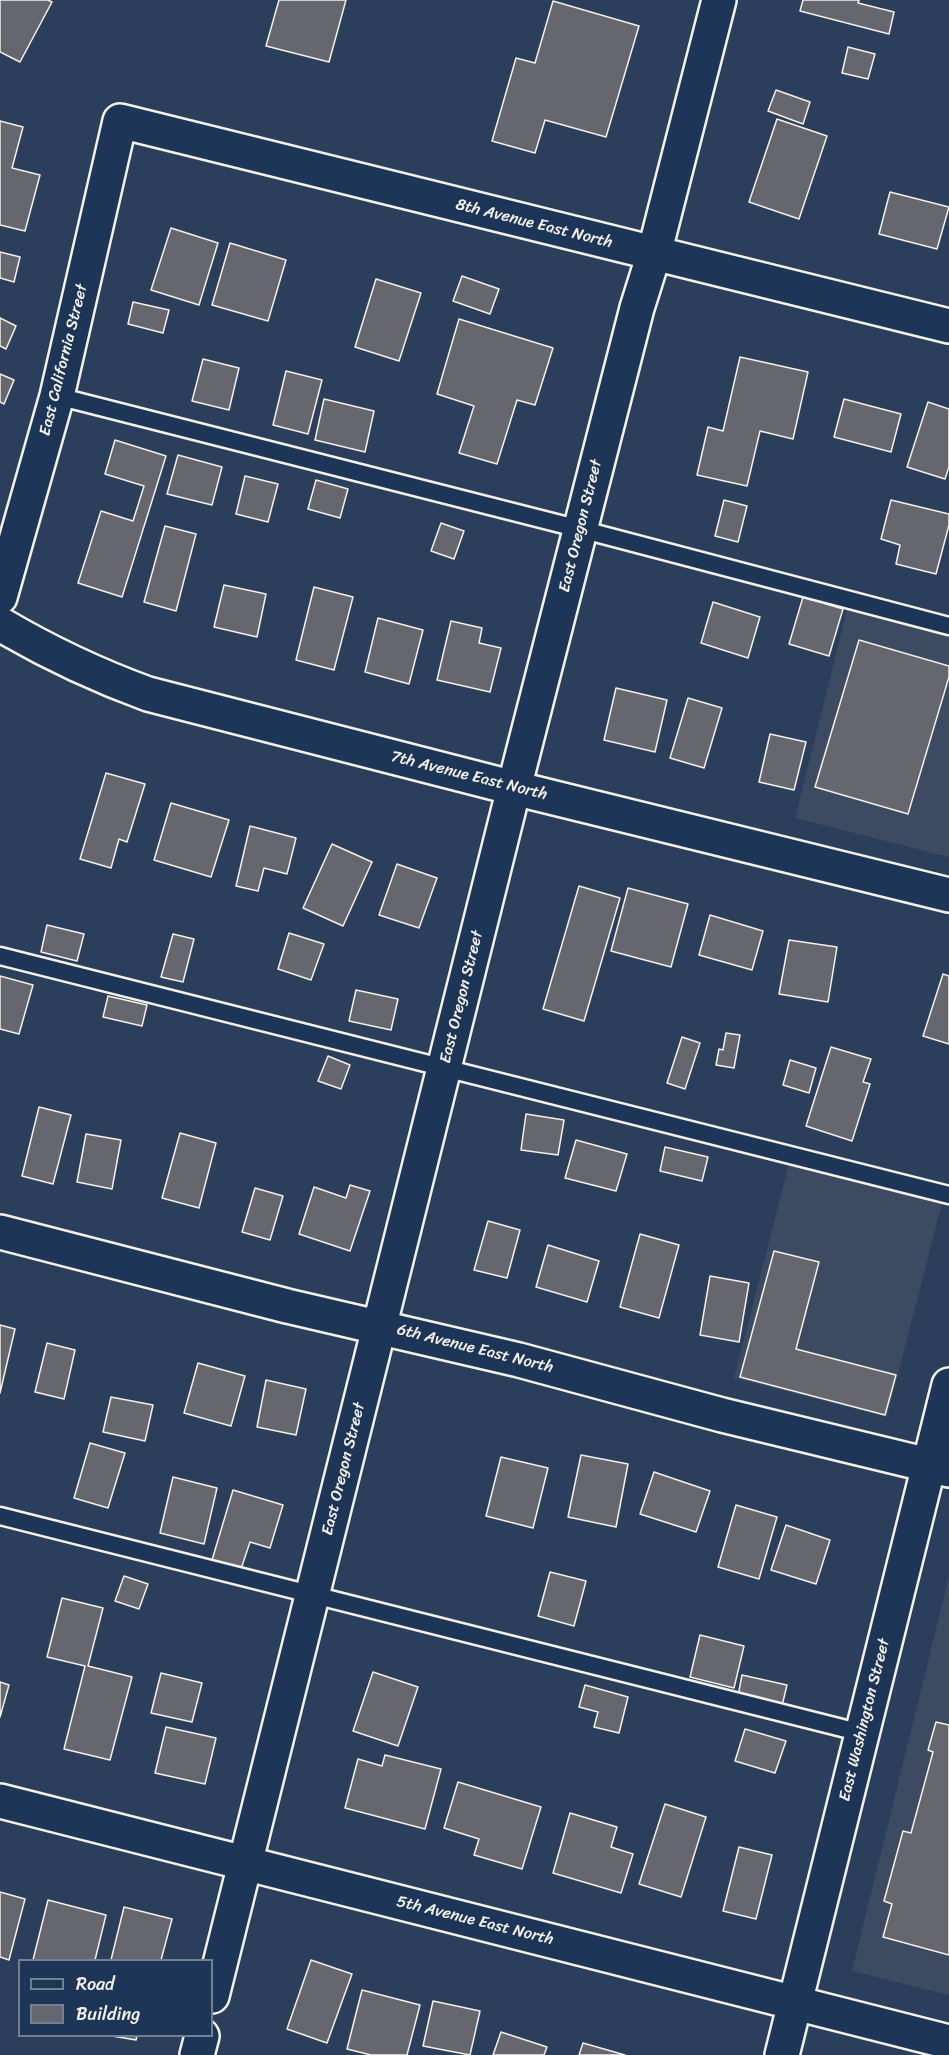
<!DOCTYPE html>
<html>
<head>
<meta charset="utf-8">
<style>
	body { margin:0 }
	#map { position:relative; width:949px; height:2055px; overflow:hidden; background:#2b3f5c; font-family:Sriracha,sans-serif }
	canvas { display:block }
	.legend { position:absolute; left:18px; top:1959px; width:195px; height:78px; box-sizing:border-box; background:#1d3557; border:2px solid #738091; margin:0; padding:8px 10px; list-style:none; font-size:18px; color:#f4f1e8 }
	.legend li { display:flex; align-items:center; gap:12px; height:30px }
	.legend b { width:30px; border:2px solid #738091 }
</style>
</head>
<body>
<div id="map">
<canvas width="949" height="2055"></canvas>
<ul class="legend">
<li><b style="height:8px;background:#1d3557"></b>Road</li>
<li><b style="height:16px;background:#65666e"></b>Building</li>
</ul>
</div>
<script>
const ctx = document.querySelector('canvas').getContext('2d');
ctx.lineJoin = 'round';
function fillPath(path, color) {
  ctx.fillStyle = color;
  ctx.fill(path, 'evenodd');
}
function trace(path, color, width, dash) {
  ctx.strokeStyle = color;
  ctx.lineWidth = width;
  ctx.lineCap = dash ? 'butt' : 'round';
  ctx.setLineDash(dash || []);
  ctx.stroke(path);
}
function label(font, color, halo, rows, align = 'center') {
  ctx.font = font + ' Sriracha,sans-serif';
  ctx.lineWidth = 5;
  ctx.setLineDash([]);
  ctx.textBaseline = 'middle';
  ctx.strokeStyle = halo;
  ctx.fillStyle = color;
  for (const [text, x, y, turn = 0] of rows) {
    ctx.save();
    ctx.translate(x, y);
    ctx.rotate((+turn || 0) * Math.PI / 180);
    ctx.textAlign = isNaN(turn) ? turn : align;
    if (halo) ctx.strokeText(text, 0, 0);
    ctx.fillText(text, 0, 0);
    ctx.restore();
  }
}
fillPath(new Path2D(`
	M847,610L949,636V857L795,818Z
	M789,1164L942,1203L887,1417L734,1378Z
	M949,1576V1995L852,1971Z`), '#3c4b61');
const building = new Path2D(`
	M0,0H48L52,2L20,62L0,52Z
	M279,0H346L329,62L266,46Z
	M803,0H859L858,3L894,12L889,34L800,11Z
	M553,1L639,26L606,137L545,120L535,153L492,141L516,58L535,63Z
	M848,47L875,54L868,79L842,73Z
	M776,90L810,102L803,124L768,111Z
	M777,119L827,136L799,219L749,202Z
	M0,121L23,127L12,168L40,175L25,231L0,225Z
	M890,192L949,207L937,249L879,234Z
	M171,228L218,243L199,305L151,290Z
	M230,243L286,260L268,321L212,305Z
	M0,252L20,257L14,282L0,278Z
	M462,276L499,289L490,314L453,301Z
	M376,279L421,293L399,361L355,347Z
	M133,302L169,310L163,333L128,324Z
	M0,318L16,326L6,349L0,346Z
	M459,319L553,348L535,405L517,400L497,464L459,453L474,406L437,394Z
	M740,357L808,372L793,439L760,431L747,486L697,475L708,427L723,431Z
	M203,359L239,368L229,410L192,401Z
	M286,371L322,380L308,434L273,425Z
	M0,374L14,380L4,404L0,402Z
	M324,399L374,411L365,452L315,440Z
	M844,399L901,414L891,452L834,437Z
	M928,402L949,409V467L945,479L907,467Z
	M115,440L166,456L122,597L78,583L101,511L133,521L144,486L105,474Z
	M178,455L222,467L212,505L167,494Z
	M245,476L278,484L268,522L236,514Z
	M316,480L348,489L340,518L308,509Z
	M724,500L747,506L738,542L715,536Z
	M891,500L949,514V525L936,574L896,564L900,545L881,539Z
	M441,523L464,531L454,559L431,551Z
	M165,526L196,534L176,611L144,602Z
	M224,585L266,594L257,637L214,627Z
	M314,587L353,597L334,670L296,660Z
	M803,597L843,609L829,656L789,644Z
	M713,602L760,617L748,658L701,643Z
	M378,618L423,630L409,684L365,672Z
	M451,621L482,628L479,643L501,648L490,692L437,680Z
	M859,640L949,666V677L908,814L815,787Z
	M616,688L667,700L655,752L604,740Z
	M688,698L722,708L704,768L670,758Z
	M770,734L806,742L794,790L759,782Z
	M106,773L145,784L127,842L119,839L111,868L80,859Z
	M171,803L229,820L211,877L154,860Z
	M250,826L296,838L287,874L264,868L258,891L236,886Z
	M332,844L372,862L343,926L303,908Z
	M397,864L437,878L419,928L379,915Z
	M579,886L620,898L584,1021L543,1009Z
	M628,888L688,904L671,967L611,951Z
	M710,915L763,931L752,970L699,955Z
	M47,925L84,934L77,961L41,952Z
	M289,933L324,944L311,980L278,969Z
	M173,934L194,939L183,982L161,977Z
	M789,940L837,947L828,1002L779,994Z
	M943,974L949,976V1044L923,1036Z
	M0,976L33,985L19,1034L0,1029Z
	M356,990L398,999L391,1030L349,1021Z
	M108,996L147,1005L142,1026L103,1017Z
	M726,1033L740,1035L734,1068L716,1065L719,1049L723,1050Z
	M682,1037L700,1043L685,1089L667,1083Z
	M831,1047L871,1059L863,1082L870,1084L852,1141L806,1126Z
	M328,1056L350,1065L341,1089L318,1081Z
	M790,1060L816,1068L809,1093L783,1085Z
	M39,1107L71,1115L53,1184L22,1176Z
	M526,1114L564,1120L558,1155L521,1150Z
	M180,1133L216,1143L199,1208L162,1198Z
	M86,1134L121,1140L112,1189L77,1182Z
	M576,1140L627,1154L616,1191L565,1178Z
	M665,1147L708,1157L702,1181L660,1171Z
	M350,1185L370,1191L350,1251L299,1234L314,1187L346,1198Z
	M255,1188L283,1196L270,1240L242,1232Z
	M488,1221L520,1230L507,1278L474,1270Z
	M640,1234L679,1245L659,1318L620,1307Z
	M548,1245L599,1261L587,1302L536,1287Z
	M774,1251L819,1262L796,1349L896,1375L885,1415L740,1377Z
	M710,1276L749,1283L739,1342L700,1335Z
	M0,1325L15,1329L0,1393Z
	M47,1343L75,1350L64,1399L35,1392Z
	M198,1363L245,1376L231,1426L184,1413Z
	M266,1380L306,1389L296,1435L257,1427Z
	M111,1397L153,1405L145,1441L103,1432Z
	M90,1443L125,1453L108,1508L74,1498Z
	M581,1455L628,1464L616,1527L568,1517Z
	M501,1457L548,1468L533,1528L486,1516Z
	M654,1472L710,1491L696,1532L640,1514Z
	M173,1477L217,1488L204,1544L160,1533Z
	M233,1490L283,1505L270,1548L250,1542L241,1569L212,1560Z
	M736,1505L777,1517L759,1579L718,1567Z
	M786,1525L830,1540L816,1584L771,1570Z
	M550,1572L586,1581L574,1626L538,1616Z
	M124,1576L148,1584L139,1609L115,1601Z
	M62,1598L103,1608L88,1666L132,1677L110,1760L64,1749L85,1666L47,1657Z
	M700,1635L744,1646L734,1688L690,1677Z
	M373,1672L418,1687L398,1746L353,1731Z
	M161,1673L202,1683L192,1722L151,1713Z
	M742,1675L787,1685L781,1710L737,1701Z
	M0,1682L9,1685L0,1717Z
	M585,1685L628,1697L619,1733L594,1727L598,1712L579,1707Z
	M936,1722L949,1725V1955L883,1937L892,1904L884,1901L903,1831L911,1833L933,1752L928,1750Z
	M166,1727L216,1738L205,1784L155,1773Z
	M745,1729L786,1741L775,1773L735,1761Z
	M385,1755L441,1769L425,1829L345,1808L358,1759L382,1766Z
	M458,1782L541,1807L522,1869L474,1855L479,1839L444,1828Z
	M665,1804L706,1817L681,1897L639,1884Z
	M570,1813L617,1827L611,1847L633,1854L621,1893L553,1873Z
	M739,1847L772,1855L756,1919L723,1911Z
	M0,1892L25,1899L9,1960L0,1957Z
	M48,1900L106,1915L95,1960H33Z
	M124,1907L172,1919L161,1960H111Z
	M311,1960L352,1974L327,2043L287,2029Z
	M362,1990L420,2005L407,2055H371L347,2049Z
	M433,2001L480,2011L470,2055L423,2046Z
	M501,2032L547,2047L544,2055H493Z
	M112,2036H137L136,2040Z
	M583,2043L625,2055H579Z`);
fillPath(building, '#65666e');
trace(building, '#f4f1e8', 1.5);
const lane = new Path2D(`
	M57,396L580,529L949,626
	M0,956L949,1195
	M0,1516L862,1733`);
const street = new Path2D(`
	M0,597L57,396L120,121L949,326
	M514,788L637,308L654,254L719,0
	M0,1232L287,1306L519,1360L722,1415L949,1470
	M0,1801L949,2042
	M782,2055L949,1385`);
const secondary = new Path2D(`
	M0,624C49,653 96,675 148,694L514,788L949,895
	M212,1996L514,788
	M197,2055L202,2036`);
trace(lane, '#f4f1e8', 21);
trace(street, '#f4f1e8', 38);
trace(secondary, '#f4f1e8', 38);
trace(lane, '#1d3557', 16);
trace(street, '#1d3557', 33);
trace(secondary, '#1d3557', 33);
label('16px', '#f4f1e8', '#1d3557', [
	["8th Avenue East North",534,224,14],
	["East California Street",64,360,-76],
	["East Oregon Street",581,526,-76],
	["7th Avenue East North",469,776,14],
	["East Oregon Street",462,997,-76],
	["6th Avenue East North",475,1349,14],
	["East Oregon Street",344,1469,-76],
	["East Washington Street",865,1720,-76],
	["5th Avenue East North",475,1921,14]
]);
</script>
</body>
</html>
